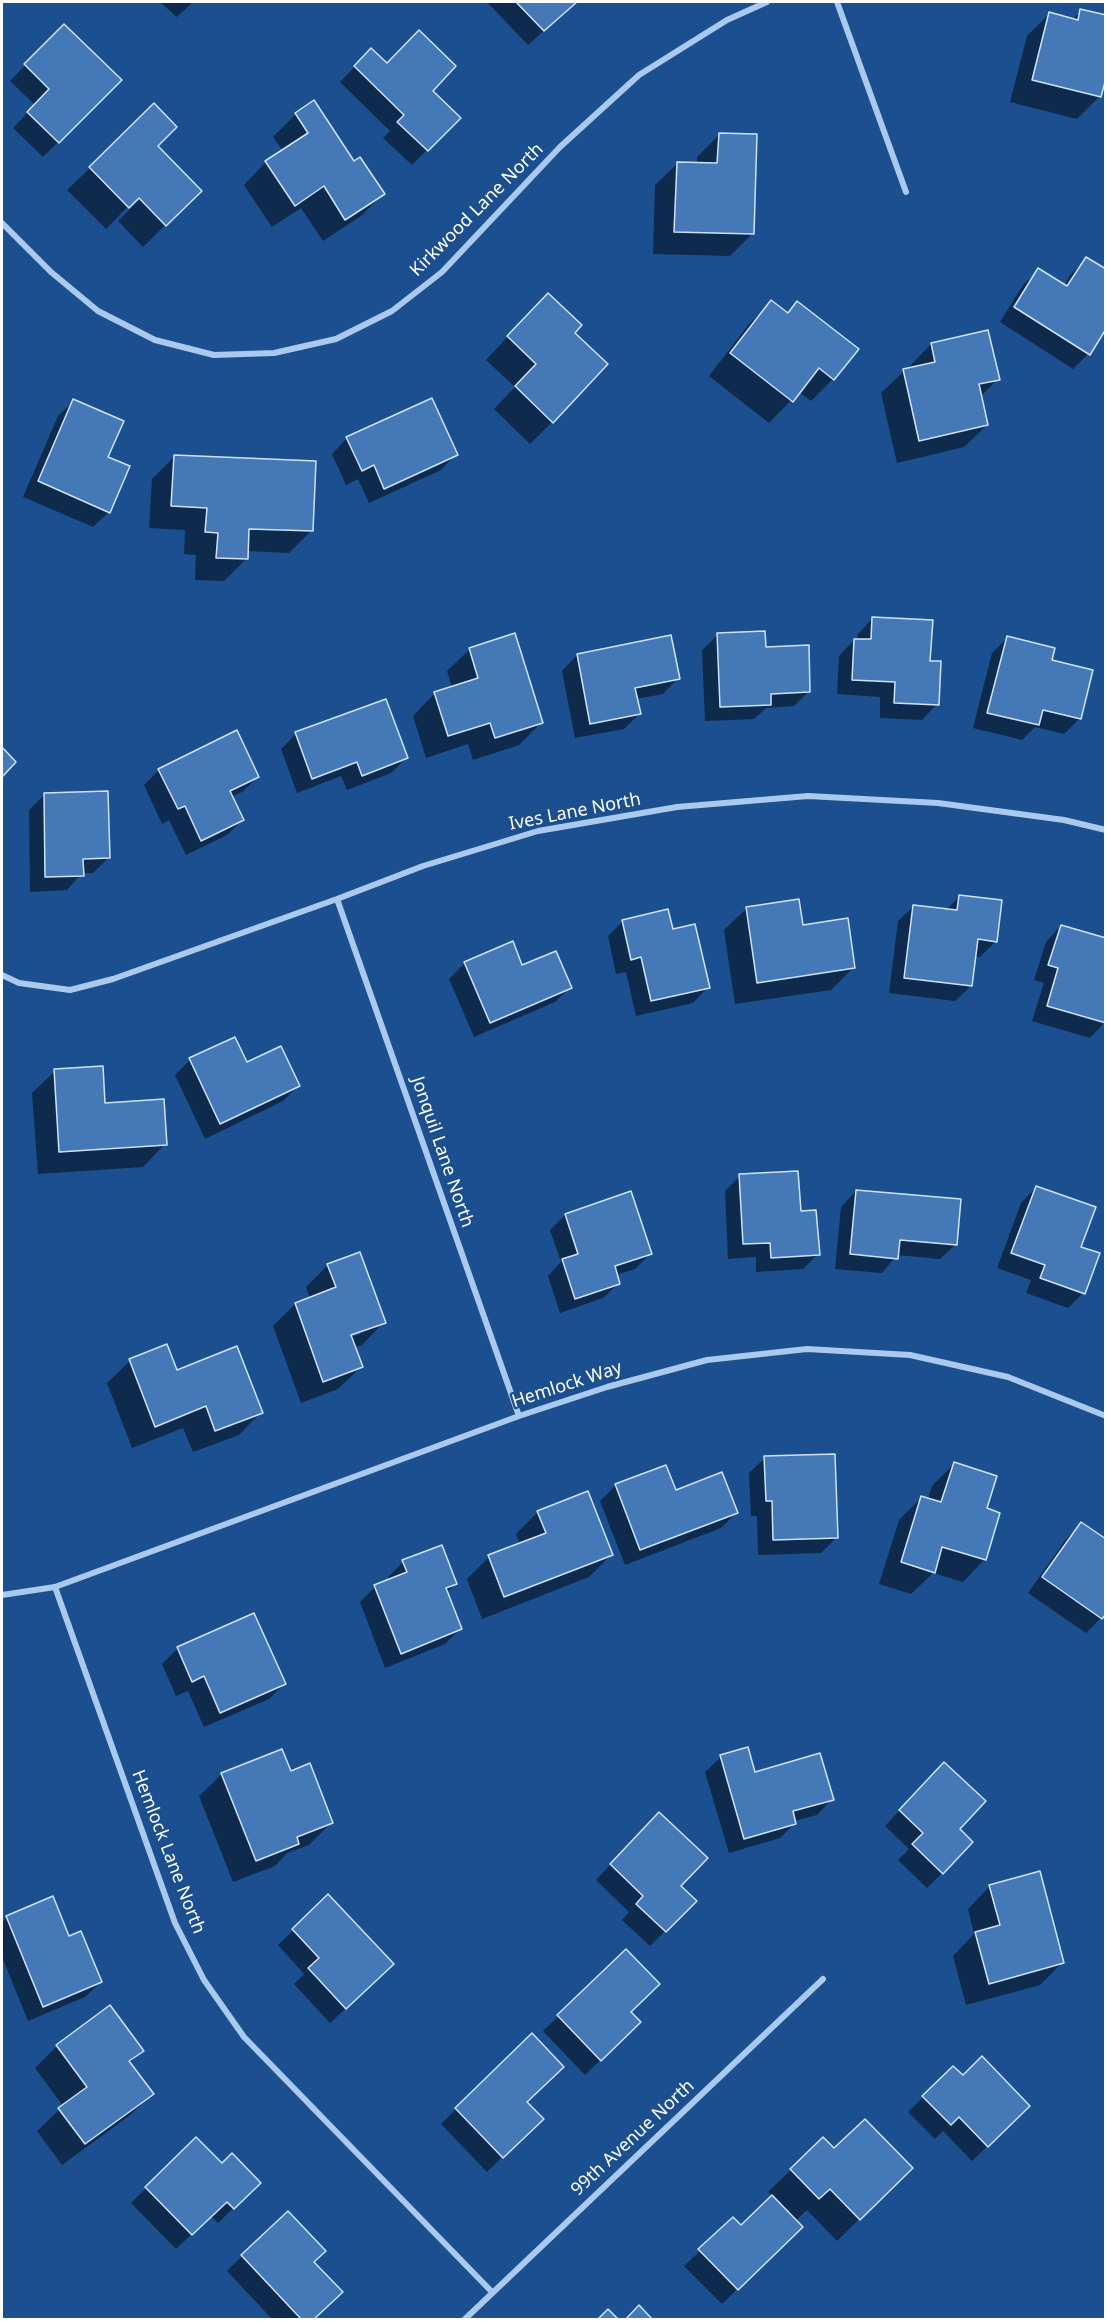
<!DOCTYPE html>
<html>
<head>
<meta charset="utf-8">
<style>
	body { margin:0 }
	#map { position:relative; width:1107px; height:2321px; overflow:hidden; background:#1b4f8f; font-family:"Noto Sans",sans-serif }
	canvas { display:block }
	.frame { position:absolute; inset:0; border:3px solid #fff; pointer-events:none }
</style>
</head>
<body>
<div id="map">
<canvas width="1107" height="2321"></canvas>
<div class="frame"></div>
</div>
<script>
const ctx = document.querySelector('canvas').getContext('2d');
ctx.lineJoin = 'round';
function fillPath(path, color) {
  ctx.fillStyle = color;
  ctx.fill(path, 'evenodd');
}
function trace(path, color, width, dash) {
  ctx.strokeStyle = color;
  ctx.lineWidth = width;
  ctx.lineCap = dash ? 'butt' : 'round';
  ctx.setLineDash(dash || []);
  ctx.stroke(path);
}
function label(font, color, halo, rows, align = 'center') {
  ctx.font = font + ' "Noto Sans",sans-serif';
  ctx.lineWidth = 4.5;
  ctx.setLineDash([]);
  ctx.textBaseline = 'middle';
  ctx.strokeStyle = halo;
  ctx.fillStyle = color;
  for (const [text, x, y, turn = 0] of rows) {
    ctx.save();
    ctx.translate(x, y);
    ctx.rotate((+turn || 0) * Math.PI / 180);
    ctx.textAlign = isNaN(turn) ? turn : align;
    if (halo) ctx.strokeText(text, 0, 0);
    ctx.fillText(text, 0, 0);
    ctx.restore();
  }
}
fillPath(new Path2D(`
	M160,2H193L177,17Z
	M487,2H576L528,45Z
	M1081,11L1106,17V82H1103L1099,97L1077,119L1010,102L1027,36L1049,14L1072,20Z
	M64,26L119,80L43,157L13,128L35,105L10,81Z
	M371,50L386,65L430,91L458,118L412,165L383,138L390,131L340,82Z
	M314,102L353,163L383,194L361,216L323,241L301,208L272,227L244,185L266,162L283,151L273,137L296,114Z
	M719,135L752,234L730,256L653,254L655,185L678,163L697,164V157Z
	M155,146L200,191L143,247L118,221L145,194L143,191L106,229L67,190L90,168Z
	M1086,259L1088,354L1073,369L1000,322L1023,285L1039,270L1064,286L1071,274Z
	M772,302L786,314L797,303L833,379L811,401L799,392L769,423L709,376L749,324Z
	M526,317L552,422L530,444L494,409L515,387L486,360Z
	M931,344L998,379L980,397L987,425L964,447L897,463L881,393L904,371L910,369L909,367Z
	M74,401L106,458L109,512L93,527L23,497L58,416Z
	M347,438L456,454L441,470L369,503L358,479L346,485L332,454Z
	M174,457L311,531L289,553L247,551L246,559L224,581L195,580L196,555L184,554L185,530L149,528L152,479Z
	M873,618L929,662L937,704L922,720L880,718V697L837,694L839,656L854,640H857L858,634Z
	M718,635L764,648L809,691L794,706L766,708L754,719L705,721L702,650Z
	M1007,638L1050,661L1091,671L1079,719L1064,734L1035,727L1022,740L973,728L992,653Z
	M470,649L541,723L519,745L473,760L468,744L426,758L413,716L435,693L452,688L447,671Z
	M577,655L678,678L663,694L636,699L639,714L624,729L575,738L562,671Z
	M296,734L406,758L391,773L347,790L341,776L297,793L281,749Z
	M159,770L258,777L242,792L231,797L242,820L227,835L186,855L169,820L162,824L144,785Z
	M44,795L108,858L93,873H82L67,890L30,892L29,810Z
	M959,897L995,942L980,957L974,956L971,986L955,1001L889,993L898,921L914,906L946,910Z
	M747,908L802,927L853,968L831,990L735,1004L724,930Z
	M623,921L672,931L708,987L693,1003L636,1016L626,972L616,974L608,936Z
	M1061,926L1106,1021L1090,1038L1032,1021L1044,983L1034,980L1046,942Z
	M512,943L522,967L570,987L555,1002L474,1037L449,979L465,963Z
	M190,1060L246,1064L298,1086L283,1101L205,1139L175,1075Z
	M55,1071L104,1104L165,1144L143,1167L38,1174L32,1093Z
	M740,1176L799,1213L818,1254L803,1269L756,1272V1257L728,1259L725,1191Z
	M1036,1187L1079,1248L1083,1293L1068,1308L1026,1293L1031,1280L997,1268L1021,1203Z
	M856,1191L956,1244L940,1259L897,1255L882,1273L835,1269L841,1207Z
	M565,1215L650,1254L635,1269L616,1275L619,1283L603,1298L560,1313L548,1276L561,1262L550,1230Z
	M328,1265L384,1322L362,1345L354,1348L361,1367L338,1389L301,1403L273,1326L295,1304L310,1298L306,1287ZM360,1331V1334L344,1339L343,1337Z
	M166,1346L176,1372L261,1412L239,1435L193,1452L183,1428L132,1448L107,1383L130,1361Z
	M765,1458L836,1538L821,1553L758,1555L757,1516H751L749,1473Z
	M954,1464L985,1509V1559L963,1582L933,1573L911,1594L879,1584L899,1520L922,1497L928,1499L932,1486Z
	M665,1467L675,1492L736,1513L721,1528L625,1565L600,1501L615,1486Z
	M538,1512L611,1555L589,1577L482,1619L467,1579L489,1557L520,1545L516,1534Z
	M1081,1524L1101,1618L1086,1633L1028,1593L1066,1539Z
	M403,1562L456,1583L446,1593L460,1629L445,1644L385,1668L360,1602L375,1587L390,1581L388,1577Z
	M254,1615L284,1684L269,1699L204,1727L188,1691L176,1696L162,1664L177,1649Z
	M721,1757L754,1774L832,1799L817,1815L794,1821L795,1823L780,1838L729,1853L705,1772Z
	M290,1773L332,1822L309,1845L287,1853L275,1866L233,1882L199,1796L222,1774Z
	M929,1779L958,1829L942,1873L927,1888L898,1860L909,1849L885,1826Z
	M644,1829L679,1886L695,1901L650,1946L622,1920L629,1912L596,1880Z
	M990,1886L1062,1963L1040,1985L966,2005L953,1956L974,1934L968,1909Z
	M328,1897L377,1979L330,2023L294,1984L304,1974L278,1945Z
	M7,1917L68,1938L101,1982L85,1997L28,2021L2,1957V1922Z
	M626,1951L629,2012L639,2022L585,2075L543,2031Z
	M57,2046L142,2051L129,2063L152,2094L129,2116L62,2165L37,2131L63,2106L35,2068Z
	M953,2068L963,2077L1028,2106L972,2161L943,2131L935,2139L908,2112Z
	M525,2102L541,2119L487,2172L441,2124L456,2109Z
	M196,2139L222,2165L259,2183L218,2223L211,2216L176,2249L131,2203Z
	M823,2139L834,2150L889,2190L837,2241L807,2210L795,2221L801,2227L722,2304L684,2266L700,2251L741,2228L773,2197L768,2192Z
	M242,2256L313,2262L312,2320H273L227,2271Z`), '#0007');
const building = new Path2D(`
	M516,2H577L544,31Z
	M1080,9L1106,15V78L1101,97L1032,80L1049,12L1078,20Z
	M64,24L122,80L59,143L27,112L49,89L24,64Z
	M419,30L456,66L433,91L461,118L428,151L397,122L404,115L354,66L371,48L387,63Z
	M314,100L354,161L360,157L385,194L345,220L324,186L295,206L265,161L308,133L295,113Z
	M154,103L177,127L158,146L202,191L166,226L139,198L129,208L89,167Z
	M719,133L757,134L754,234L674,232L677,162L717,163Z
	M1086,257L1106,269V329L1090,355L1014,307L1038,268L1067,286Z
	M548,293L582,325L575,333L608,364L553,423L515,386L536,364L507,336Z
	M771,300L788,313L797,301L859,349L834,380L819,368L793,402L730,353Z
	M988,330L1000,380L979,384L988,425L919,441L903,369L935,362L931,343Z
	M432,398L458,455L384,489L374,465L362,471L346,437Z
	M73,399L124,421L108,457L130,466L110,513L38,481Z
	M174,455L316,461L313,531L249,529L248,559L216,558L218,533L205,532L207,508L171,506Z
	M872,617L933,620L930,661H941L939,705L894,703L895,682L852,680L854,639H871Z
	M765,631L766,647L809,645L810,692L771,694V705L720,707L717,633Z
	M515,633L543,723L495,738L490,723L448,736L434,692L478,678L469,648Z
	M671,635L680,679L635,688L641,714L590,724L577,654Z
	M1007,636L1055,648L1052,660L1093,670L1081,719L1043,710L1039,725L987,713Z
	M386,699L408,758L362,776L357,762L312,779L295,732Z
	M237,730L259,777L230,791L244,820L201,841L185,806L178,809L158,769Z
	M2,747L16,762L2,777Z
	M108,791L110,858L83,859L84,876L45,877L44,793Z
	M959,895L1002,900L997,942L978,939L972,986L904,978L913,905L957,910Z
	M799,899L803,925L848,918L855,968L757,983L746,907Z
	M668,909L673,929L695,924L710,988L651,1001L641,957L631,960L622,920Z
	M1061,925L1106,938V1023L1047,1006L1058,968L1048,965Z
	M513,941L522,965L556,951L572,988L490,1023L464,962Z
	M235,1037L247,1062L281,1046L300,1086L220,1124L189,1058Z
	M103,1066L105,1103L164,1099L167,1145L59,1152L54,1069Z
	M798,1171L801,1211L816,1210L820,1255L771,1258L770,1243L743,1244L739,1174Z
	M1036,1186L1096,1207L1081,1247L1100,1253L1085,1294L1040,1278L1045,1265L1011,1253Z
	M856,1190L961,1199L957,1245L900,1240L898,1259L850,1254Z
	M631,1191L652,1254L615,1266L620,1284L575,1299L562,1259L578,1254L565,1214Z
	M360,1252L386,1323L351,1335L363,1367L323,1382L295,1303L336,1287L327,1264Z
	M167,1344L177,1370L237,1346L263,1413L215,1431L206,1406L155,1427L129,1359Z
	M835,1454L838,1538L773,1540L772,1501H766L764,1456Z
	M954,1462L997,1476L987,1508L1000,1513L986,1560L942,1547L935,1573L901,1562L921,1496L941,1502Z
	M666,1465L676,1490L722,1472L738,1513L640,1550L615,1484Z
	M588,1491L613,1555L504,1597L488,1555L546,1533L537,1511Z
	M1081,1522L1106,1539V1614L1102,1619L1042,1577Z
	M442,1545L457,1584L446,1588L462,1629L401,1654L374,1585L407,1572L402,1560Z
	M254,1613L286,1684L220,1713L204,1676L192,1682L177,1647Z
	M748,1747L755,1772L820,1753L834,1800L793,1811L796,1824L744,1839L720,1755Z
	M282,1749L291,1771L310,1763L333,1823L297,1837L299,1844L256,1861L221,1773Z
	M944,1762L986,1801L960,1829L973,1842L943,1874L912,1844L923,1833L899,1810Z
	M659,1812L708,1858L681,1886L697,1901L666,1932L636,1904L643,1896L610,1864Z
	M1040,1871L1064,1963L989,1984L975,1932L1000,1925L989,1885Z
	M328,1894L394,1964L346,2009L308,1968L319,1958L292,1929Z
	M53,1896L69,1936L81,1931L102,1982L43,2007L6,1916Z
	M626,1949L660,1984L631,2012L641,2022L601,2061L557,2015Z
	M110,2005L144,2051L129,2061L154,2094L85,2144L58,2108L87,2087L56,2045Z
	M532,2033L564,2067L527,2102L544,2119L503,2158L455,2108Z
	M982,2056L1030,2106L988,2147L959,2117L951,2125L922,2096L953,2066L963,2075Z
	M865,2119L913,2168L860,2220L830,2189L819,2199L790,2169L823,2137L834,2148Z
	M196,2137L222,2163L232,2153L261,2183L234,2209L227,2202L192,2235L145,2187Z
	M772,2195L803,2227L738,2290L698,2249L733,2217L741,2225Z
	M288,2211L326,2251L314,2262L343,2292L313,2320H302L241,2255Z
	M639,2305L653,2320H625Z
	M608,2309L619,2320H597Z`);
fillPath(building, '#4478b7');
trace(building, '#cfe3fa', 1.5);
trace(new Path2D(`
	M837,2L906,192
	M2,223L51,272L98,311L155,340L214,355L274,353L336,339L392,311L442,272L560,147L639,75L727,20L767,2
	M337,899L519,1416
	M2,975L19,983L70,990L113,979L337,899L423,866L538,831L677,807L808,796L938,803L1064,820L1106,830
	M55,1587L175,1923L204,1980L244,2037L492,2292
	M2,1595L55,1587L519,1416L607,1387L707,1360L807,1349L910,1355L1008,1377L1106,1416
	M464,2320L823,1979`), '#a9c9ee', 6);
label('18px', '#fff', '#1b4f8f', [
	["Kirkwood Lane North",477,210,-45],
	["Ives Lane North",575,812,-11],
	["Jonquil Lane North",442,1152,71],
	["Hemlock Way",567,1385,-18],
	["Hemlock Lane North",168,1852,69],
	["99th Avenue North",633,2138,-43]
]);
</script>
</body>
</html>
